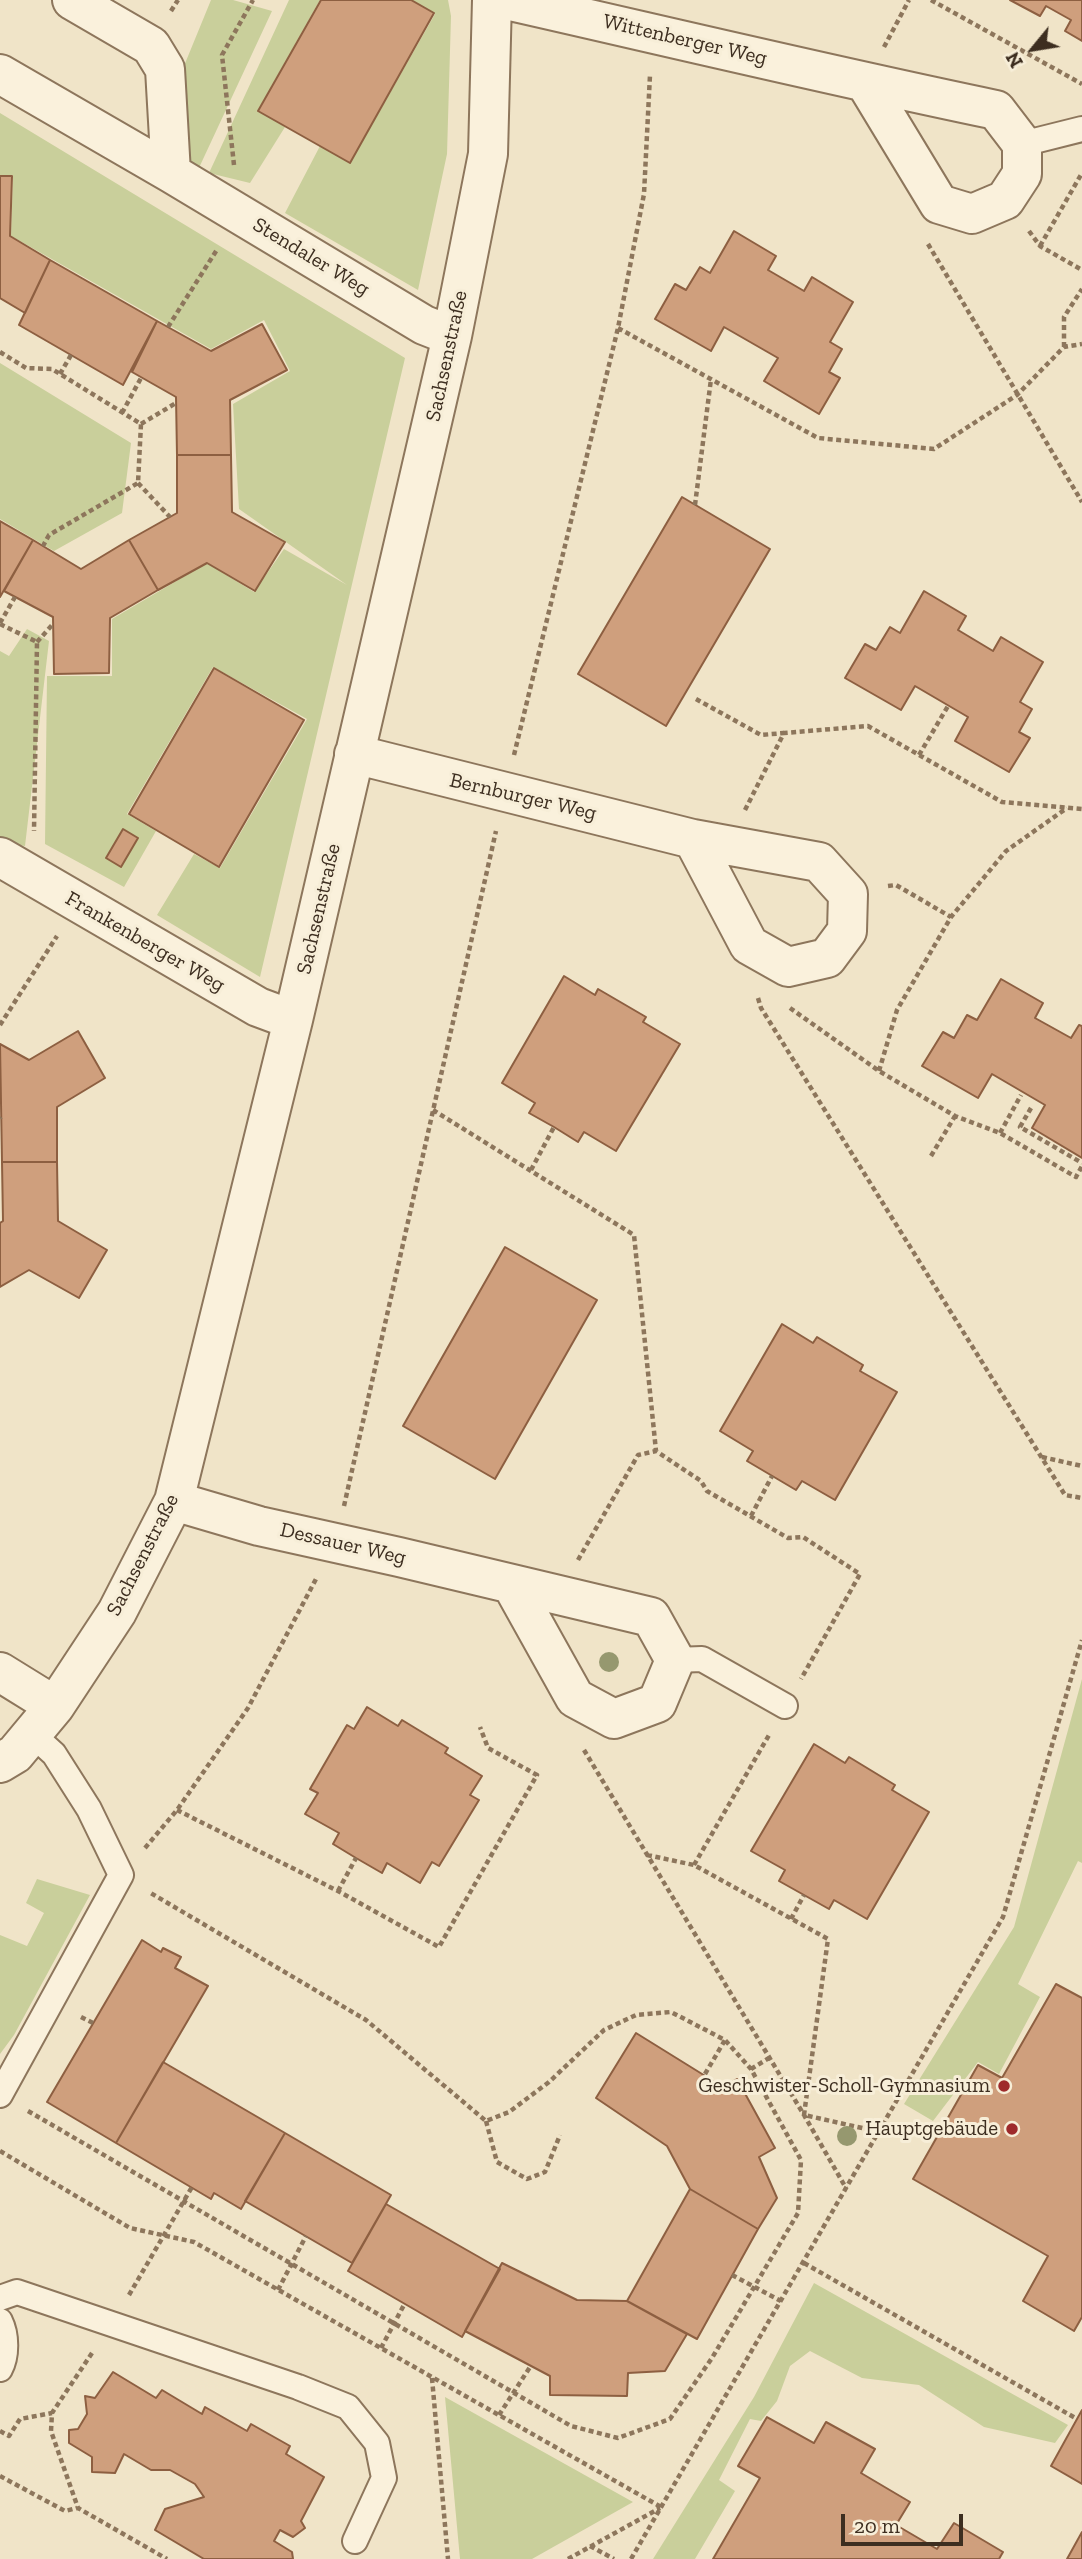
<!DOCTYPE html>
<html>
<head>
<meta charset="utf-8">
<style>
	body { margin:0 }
	#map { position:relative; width:1082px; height:2559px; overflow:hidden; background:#f0e4c8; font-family:"Zilla Slab",serif }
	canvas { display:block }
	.north { position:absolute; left:998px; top:14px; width:70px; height:70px; -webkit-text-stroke:5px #f7eed8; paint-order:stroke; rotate:240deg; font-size:19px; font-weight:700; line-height:28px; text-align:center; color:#3d2e20 }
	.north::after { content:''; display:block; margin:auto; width:24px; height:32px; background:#3d2e20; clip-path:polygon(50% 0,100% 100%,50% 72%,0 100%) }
	.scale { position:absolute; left:841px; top:2514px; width:122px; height:32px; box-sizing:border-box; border:4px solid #3d2e20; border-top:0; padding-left:9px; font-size:21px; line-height:24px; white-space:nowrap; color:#3d2e20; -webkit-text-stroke:5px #f7eed8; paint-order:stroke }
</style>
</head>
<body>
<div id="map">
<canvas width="1082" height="2559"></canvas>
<div class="north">N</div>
<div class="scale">20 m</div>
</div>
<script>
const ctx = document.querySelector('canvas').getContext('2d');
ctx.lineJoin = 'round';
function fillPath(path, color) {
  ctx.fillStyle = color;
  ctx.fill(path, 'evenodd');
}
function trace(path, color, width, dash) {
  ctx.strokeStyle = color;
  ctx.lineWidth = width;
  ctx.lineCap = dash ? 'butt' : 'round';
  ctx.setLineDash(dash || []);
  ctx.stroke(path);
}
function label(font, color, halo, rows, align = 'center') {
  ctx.font = font + ' "Zilla Slab",serif';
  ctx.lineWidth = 6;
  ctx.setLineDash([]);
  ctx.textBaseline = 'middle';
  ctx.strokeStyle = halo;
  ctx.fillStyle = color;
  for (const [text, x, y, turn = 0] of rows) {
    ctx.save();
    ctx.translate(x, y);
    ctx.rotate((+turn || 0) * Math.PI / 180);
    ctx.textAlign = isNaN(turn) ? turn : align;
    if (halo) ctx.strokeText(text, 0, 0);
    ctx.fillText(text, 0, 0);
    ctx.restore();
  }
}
fillPath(new Path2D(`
	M211,0H233L272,11L184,200L168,105Z
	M289,0H320L258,110L285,127L250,183L209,173Z
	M412,0H448L451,16L447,154L418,290L285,213L320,146L350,163L435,14Z
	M0,113L405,358L260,977L157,915L194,854L220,868L307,719L213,667L127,814L156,831L124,887L45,844L47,676H112V619L207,563L254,592L284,549L347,585L239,509L233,404L290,371L264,320L211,349L11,236L13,175H0Z
	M0,363L131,443L122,513L54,551L0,519Z
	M27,629L49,641L25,846L0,842V651L9,656Z
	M1082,1679V1863L1078,1861L1018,1984L1040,1997L999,2074L978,2062L933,2121L904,2104L1014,1927Z
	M37,1879L90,1895L14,2035L0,2054V1935L27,1946L44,1913L26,1903Z
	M814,2283L1068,2425L1055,2443L984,2427L919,2385L862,2378L810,2351L790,2366L777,2401L761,2421L750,2419L719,2480L735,2491L695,2559H653L754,2397Z
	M445,2397L633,2502L532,2559H460Z`), '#c9cf9b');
const building = new Path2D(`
	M321,0H411L434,13L350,163L258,111Z
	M1010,0H1082V41L1065,31L1071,20L1046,6L1040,16Z
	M0,176H12L10,236L50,260L25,313L0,298Z
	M734,231L776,256L768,270L804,291L812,277L853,302L830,342L842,349L829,372L840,378L819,414L764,381L778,358L724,327L711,351L655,319L675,284L686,290L700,267L710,273Z
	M50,260L157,321L123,385L19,325Z
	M157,321L211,351L262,324L287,370L230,400L231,455H177L176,397L132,372Z
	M177,455H231L232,512L285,542L255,591L207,563L158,590L129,540L177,513Z
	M682,497L770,549L666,726L578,674Z
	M0,521L33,540L0,597Z
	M33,540L81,569L129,540L158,590L110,618L109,673L54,674L53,617L4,591Z
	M924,591L966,616L958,630L993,651L1001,637L1043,662L1020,702L1032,709L1019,732L1030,738L1009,772L955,741L968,717L915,686L901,710L845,678L865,644L876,650L890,627L900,633Z
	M214,668L304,720L219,867L129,814Z
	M123,829L138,838L121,867L106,858Z
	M564,976L595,995L598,989L646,1017L643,1022L680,1044L616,1151L584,1132L578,1142L554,1127L529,1113L535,1103L502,1083Z
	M1001,979L1043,1003L1035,1018L1071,1038L1079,1025L1082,1026V1158L1032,1128L1045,1105L992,1074L978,1098L922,1066L943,1032L954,1038L967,1015L977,1020Z
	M78,1031L105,1078L57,1107V1162H2L0,1044L29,1060Z
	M2,1162H57L58,1221L107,1250L79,1298L29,1270L0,1287V1223L3,1221Z
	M505,1247L597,1300L495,1479L403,1426Z
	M782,1324L813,1343L817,1337L863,1365L860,1371L897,1392L835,1500L802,1481L796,1490L747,1461L753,1451L720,1431Z
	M367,1707L398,1726L402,1720L448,1748L445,1753L482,1776L470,1795L479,1800L439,1866L432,1862L420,1883L387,1863L382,1873L356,1858L333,1844L339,1833L305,1814L318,1793L310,1789L347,1725L354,1729Z
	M814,1744L845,1763L849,1757L895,1785L892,1790L929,1812L867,1919L834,1900L829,1909L779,1881L785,1870L751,1851Z
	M142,1940L161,1952L163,1948L181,1957L175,1968L208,1986L116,2143L47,2102Z
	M1056,1984L1082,1998V2317L1074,2331L1023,2301L1048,2256L913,2179L978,2065L1002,2078Z
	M636,2033L723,2087L737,2079L775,2148L759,2157L777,2198L758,2229L690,2189L667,2146L596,2098Z
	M163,2062L285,2133L241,2209L214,2193L211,2199L116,2143Z
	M285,2133L391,2195L352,2263L245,2201Z
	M690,2189L758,2229L697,2339L627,2301Z
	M386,2204L500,2269L462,2337L348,2271Z
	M502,2263L577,2300L627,2301L687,2334L665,2371L628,2373L627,2396L550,2395V2376L465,2331Z
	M113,2372L156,2398L162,2390L202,2414L205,2407L247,2431L251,2424L290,2446L286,2454L324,2477L301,2521L305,2528L293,2537L280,2530L274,2541L292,2552L293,2559H204L155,2530L165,2509L204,2497L195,2484L170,2470H151L124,2454L115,2473L92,2472V2457L69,2443V2430L78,2429L87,2414L85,2396L95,2398Z
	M1082,2410V2484L1051,2466Z
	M767,2417L814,2443L826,2422L875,2449L861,2473L910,2502L896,2525L937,2549L954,2523L1003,2552L999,2559H713L760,2478L738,2466Z
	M1082,2532V2559H1067Z`);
fillPath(building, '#cf9f7d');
trace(building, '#8d5f41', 2);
const lane = new Path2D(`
	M1022,144L1082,129
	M675,1660L702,1659L785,1706
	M0,2095L121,1875L89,1809L54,1754L33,1735
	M0,2298L17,2292L298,2387L348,2407L377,2443L384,2478L355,2541
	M0,2321C7,2335 7,2356 0,2369`);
const street = new Path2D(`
	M72,0L151,46L165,69L171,173
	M506,0C669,37 832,76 996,110L1022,144V174L1005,200L972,214L939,204L865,82
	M0,74L171,173L424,325L452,336
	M354,754L693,839L819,862L848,894L847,931L827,958L788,967L749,945L693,839
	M0,857L258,1007L293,1020
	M174,1501L259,1526L399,1557L651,1617L675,1660L657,1703L614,1719L575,1698L512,1585
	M0,1672L55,1706
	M0,1763L15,1754L55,1706L117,1612L174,1501L293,1020L452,336L488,154L492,0`);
trace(lane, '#8d765c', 28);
trace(street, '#8d765c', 42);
trace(new Path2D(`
	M931,0L1082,84
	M171,11L178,0
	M884,47L909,0
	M234,165L222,55L253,0
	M1029,231L1040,246L1082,270
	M928,244L1082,502
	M1040,246L1082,173
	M168,327L218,248
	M618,328L818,438L934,449L1017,395L1064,347L1082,344
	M1064,347V317L1082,289
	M0,352L26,368L52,369L141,424L138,483L49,535L43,546
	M60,374L71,355
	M122,413L141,378
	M141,424L176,403
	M138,483L170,517
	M695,505L711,379
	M0,623L15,597
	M0,624L37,642L34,831
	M37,642L53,624
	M696,699L761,735L784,733
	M514,755L618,328L644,194L650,75
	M919,755L948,706
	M745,810L784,733L868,726L1002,802L1082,809
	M888,886L896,885L951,917
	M758,998L761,1008L1065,1495L1082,1498
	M790,1008L879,1071L955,1116L1000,1133L1076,1177L1082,1166
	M0,1025L57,936
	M879,1071L897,1010L951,917L1006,851L1067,808
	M1031,1108L1020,1127L1082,1163
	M433,1110L634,1235L656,1451L701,1481L707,1491L788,1538L803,1537L860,1574L801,1679
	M0,1118L1,1117
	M1000,1133L1021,1095
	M931,1156L955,1116
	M531,1170L554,1127
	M1042,1457L1082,1466
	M344,1506L496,831
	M751,1516L772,1476
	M578,1560L638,1455L656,1451
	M584,1750L804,2115L846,2188
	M177,1810L338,1891L439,1947L537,1775L488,1748L480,1727
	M145,1848L177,1810L248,1708L316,1579
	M647,1855L694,1865L828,1939L804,2115L880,2132
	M694,1865L769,1735
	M338,1891L356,1858
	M791,1919L804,1895
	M81,2017L93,2023
	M751,2069L769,2058
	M705,2074L725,2040
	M28,2111L571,2426L618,2438L670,2419L712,2358L798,2213L801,2160L751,2069L725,2040L671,2012L636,2015L604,2030L549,2082L509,2112L486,2121L366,2020L149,1892
	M486,2121L497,2162L527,2179L545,2172L560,2135
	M0,2151L130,2228L194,2242L661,2507
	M804,2263L1077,2419
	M732,2275L781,2301
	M278,2290L306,2236
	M129,2295L192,2187
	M381,2348L405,2303
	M92,2353L52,2413L51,2431L78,2508L167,2559
	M432,2378L448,2559
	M499,2415L530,2367
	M0,2431L9,2436L20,2419L52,2413
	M0,2476L65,2511L77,2508
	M590,2546L614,2559
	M568,2559L660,2508
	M631,2559L1003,1917L1082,1640`), '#8d765c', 4.5, [5, 3.5]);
trace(lane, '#faf1dc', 24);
trace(street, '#faf1dc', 38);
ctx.fillStyle = '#96986f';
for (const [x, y] of [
	[609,1662],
	[847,2136]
]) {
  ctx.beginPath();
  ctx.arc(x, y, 10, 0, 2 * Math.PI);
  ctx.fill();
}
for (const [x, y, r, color] of [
	[1004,2086,7,"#9e2a2b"],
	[1012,2129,7,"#9e2a2b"]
]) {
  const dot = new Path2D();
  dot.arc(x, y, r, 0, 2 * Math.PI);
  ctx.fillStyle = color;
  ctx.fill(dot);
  trace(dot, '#f7eed8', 2.5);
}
label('21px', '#3d2e20', '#f7eed8', [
	["Wittenberger Weg",685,40,13],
	["Stendaler Weg",311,257,31],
	["Sachsenstraße",447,356,-78],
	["Bernburger Weg",523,797,13],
	["Sachsenstraße",319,909,-77],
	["Frankenberger Weg",145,942,30],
	["Dessauer Weg",343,1544,13],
	["Sachsenstraße",143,1555,-63]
]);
label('21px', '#3d2e20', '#f7eed8', [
	["Geschwister-Scholl-Gymnasium",990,2086],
	["Hauptgebäude",998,2129]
], 'right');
</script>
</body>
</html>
